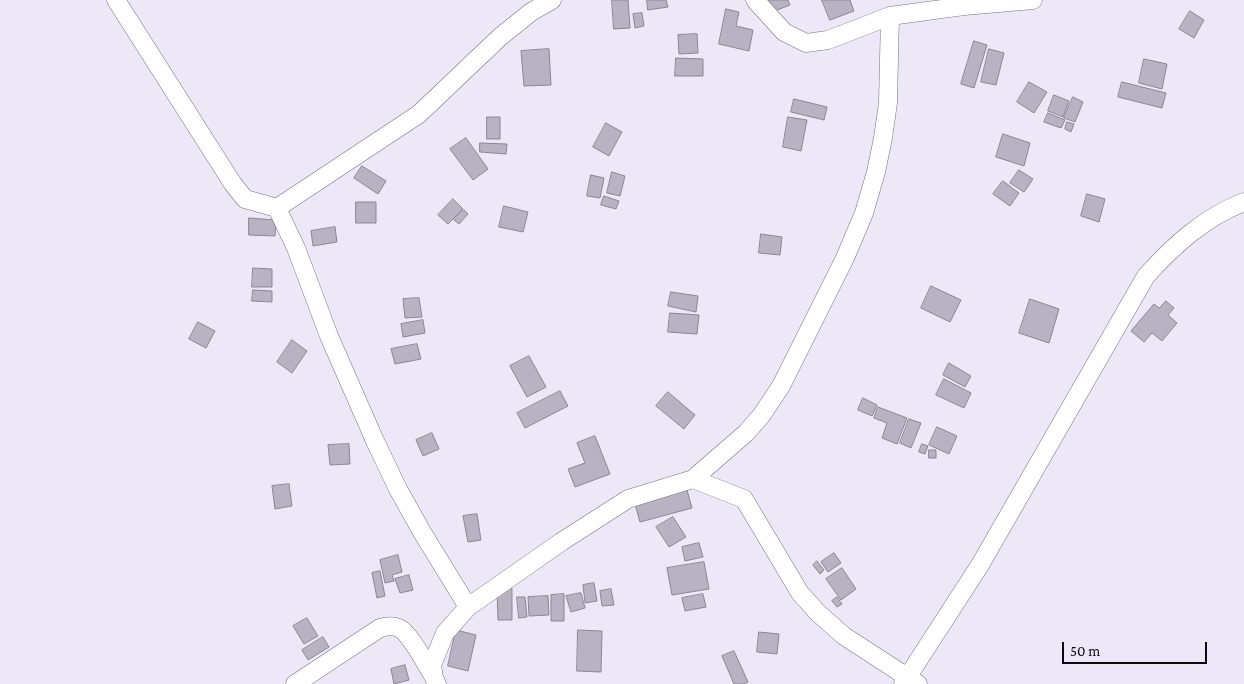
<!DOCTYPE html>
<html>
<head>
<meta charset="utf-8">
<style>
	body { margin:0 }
	#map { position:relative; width:1244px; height:684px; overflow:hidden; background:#ede8f7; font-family:"Crimson Pro",serif }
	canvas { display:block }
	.scale { position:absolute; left:1062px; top:642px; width:145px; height:22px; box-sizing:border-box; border:2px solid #0c0a0f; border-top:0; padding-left:6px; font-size:15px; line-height:18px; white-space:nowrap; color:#0c0a0f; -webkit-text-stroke:4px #ede8f7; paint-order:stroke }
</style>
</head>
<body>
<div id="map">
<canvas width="1244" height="684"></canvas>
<div class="scale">50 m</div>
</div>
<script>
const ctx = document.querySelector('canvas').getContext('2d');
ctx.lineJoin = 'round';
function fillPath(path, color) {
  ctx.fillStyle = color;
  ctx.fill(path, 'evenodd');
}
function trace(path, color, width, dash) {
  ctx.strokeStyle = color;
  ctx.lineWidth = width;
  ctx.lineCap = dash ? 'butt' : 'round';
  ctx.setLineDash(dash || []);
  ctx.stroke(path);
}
const building = new Path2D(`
	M612,0H628L630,28L614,29Z
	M647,0H666L668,7L648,10Z
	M767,0H788L790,5L772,12Z
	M822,0H850L854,11L830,20Z
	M726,9L739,12L736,26L753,30L749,51L719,44Z
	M1190,11L1204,20L1194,38L1179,29Z
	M642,13L644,26L635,28L633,14Z
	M697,34L698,53L679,54L678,35Z
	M974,41L987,45L974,88L961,84Z
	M549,49L551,85L524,86L521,51Z
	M989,49L1004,53L996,85L981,82Z
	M676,58L703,59V76H675Z
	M1144,59L1167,64L1162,89L1139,83Z
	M1029,82L1047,92L1034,113L1017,102Z
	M1122,82L1166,93L1162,108L1118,97Z
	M1054,95L1069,101L1063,117L1048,111Z
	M1073,97L1083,102L1075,122L1064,118Z
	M794,99L827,107L824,120L791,112Z
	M1048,113L1065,120L1061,128L1044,122Z
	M487,117H500V139H487Z
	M788,117L807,120L801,151L783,147Z
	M1067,122L1074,124L1071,132L1065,129Z
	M606,123L622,132L609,156L593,147Z
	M1003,134L1030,143L1024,166L996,157Z
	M466,138L488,169L473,180L450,149Z
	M480,143L507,144L506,154L480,152Z
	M362,166L386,181L378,194L354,178Z
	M1019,170L1033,179L1024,192L1010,183Z
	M612,172L625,176L620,196L607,193Z
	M591,175L604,178L600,198L587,196Z
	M1003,181L1019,193L1010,206L993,194Z
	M1087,194L1105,199L1099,222L1081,216Z
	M604,196L619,201L616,209L601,205Z
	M453,199L463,209L448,224L438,215Z
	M356,202H376V223H356Z
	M504,206L528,212L523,232L499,227Z
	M464,210L468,214L459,224L454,220Z
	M249,218L276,220L275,236L249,235Z
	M335,227L337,242L313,246L311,231Z
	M761,234L782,237L780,255L759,253Z
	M253,268L272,269V287H252Z
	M931,286L961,300L950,322L921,308Z
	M253,290L272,291V302L252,301Z
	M671,292L698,296L696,312L668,306Z
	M419,298L422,317L405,318L403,299Z
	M1030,299L1059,309L1049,343L1019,333Z
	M1166,301L1174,308L1168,315L1177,323L1162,341L1152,333L1144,342L1131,331L1154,304L1159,308Z
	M670,313L699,315L697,334L668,332Z
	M423,320L425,333L403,337L401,324Z
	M198,322L215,331L206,348L189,339Z
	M292,340L307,351L292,373L277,362Z
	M417,344L421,359L395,364L391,349Z
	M529,356L546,387L527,397L510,366Z
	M949,363L971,376L965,387L943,375Z
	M944,379L971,393L964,408L936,395Z
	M560,391L568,406L525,428L517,413Z
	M668,392L695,415L684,429L656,406Z
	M863,398L877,405L872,416L858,410Z
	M878,407L907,418L897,444L882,438L887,423L874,418Z
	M909,419L921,423L911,448L900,443Z
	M937,427L957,436L949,454L929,445Z
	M432,433L439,449L423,456L416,440Z
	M595,436L610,474L575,487L568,469L585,463L577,443Z
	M349,444L350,464L330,465L328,445Z
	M922,444L928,446L925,454L919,452Z
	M929,450H936V458H929Z
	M289,484L292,506L275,509L272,486Z
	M687,490L692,508L640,522L635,504Z
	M477,514L481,540L468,542L463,516Z
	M673,517L686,537L669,547L656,527Z
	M699,543L703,557L685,561L682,547Z
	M834,553L841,563L828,572L821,562Z
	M398,555L402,572L392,575L394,581L385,583L380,560Z
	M817,561L824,570L820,574L813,565Z
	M704,562L709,589L672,595L667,568Z
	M842,568L856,589L841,600L826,579Z
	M380,571L385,596L377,598L372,573Z
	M409,575L413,590L400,593L395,579Z
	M594,583L597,601L585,603L583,585Z
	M512,589V620H498L497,590Z
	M611,589L614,605L602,606L600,591Z
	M581,593L585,608L571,612L566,596Z
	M564,594V621H551V595Z
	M703,594L706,607L685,611L682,598Z
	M548,596L549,615L529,616L528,597Z
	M517,597H525L527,617L519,618Z
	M837,597L842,604L837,607L832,601Z
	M307,618L318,636L304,644L293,626Z
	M456,630L476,635L468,671L448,666Z
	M578,630L602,631L601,672L577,671Z
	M759,632L779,634L777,654L757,652Z
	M323,637L329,647L308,660L302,650Z
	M734,651L748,682L744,684H734L722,656Z
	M405,665L409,680L394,684L391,669Z`);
fillPath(building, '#b8b3c2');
trace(building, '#8b8593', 1);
const street = new Path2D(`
	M116,0L233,184L245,199L277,208L419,114L500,37L531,12L552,0
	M755,0L784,32L806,43L828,40L890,16L964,6L1033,0
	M277,208L296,248L329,336L375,441L398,489L422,532L468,607
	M693,479L746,433L761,416L781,386L845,258L864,213L876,172L883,138L888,103L890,16
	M295,684L380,628C387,626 393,625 399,628C411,634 426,665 434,677
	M437,684L434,678L432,665L445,633L468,607L561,542L628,499L693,479L744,499L800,593L818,613L844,636L918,684
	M903,684L980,565L1146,276C1174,245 1205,217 1244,202`);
trace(street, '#76717e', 19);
trace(street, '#fff', 18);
</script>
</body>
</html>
